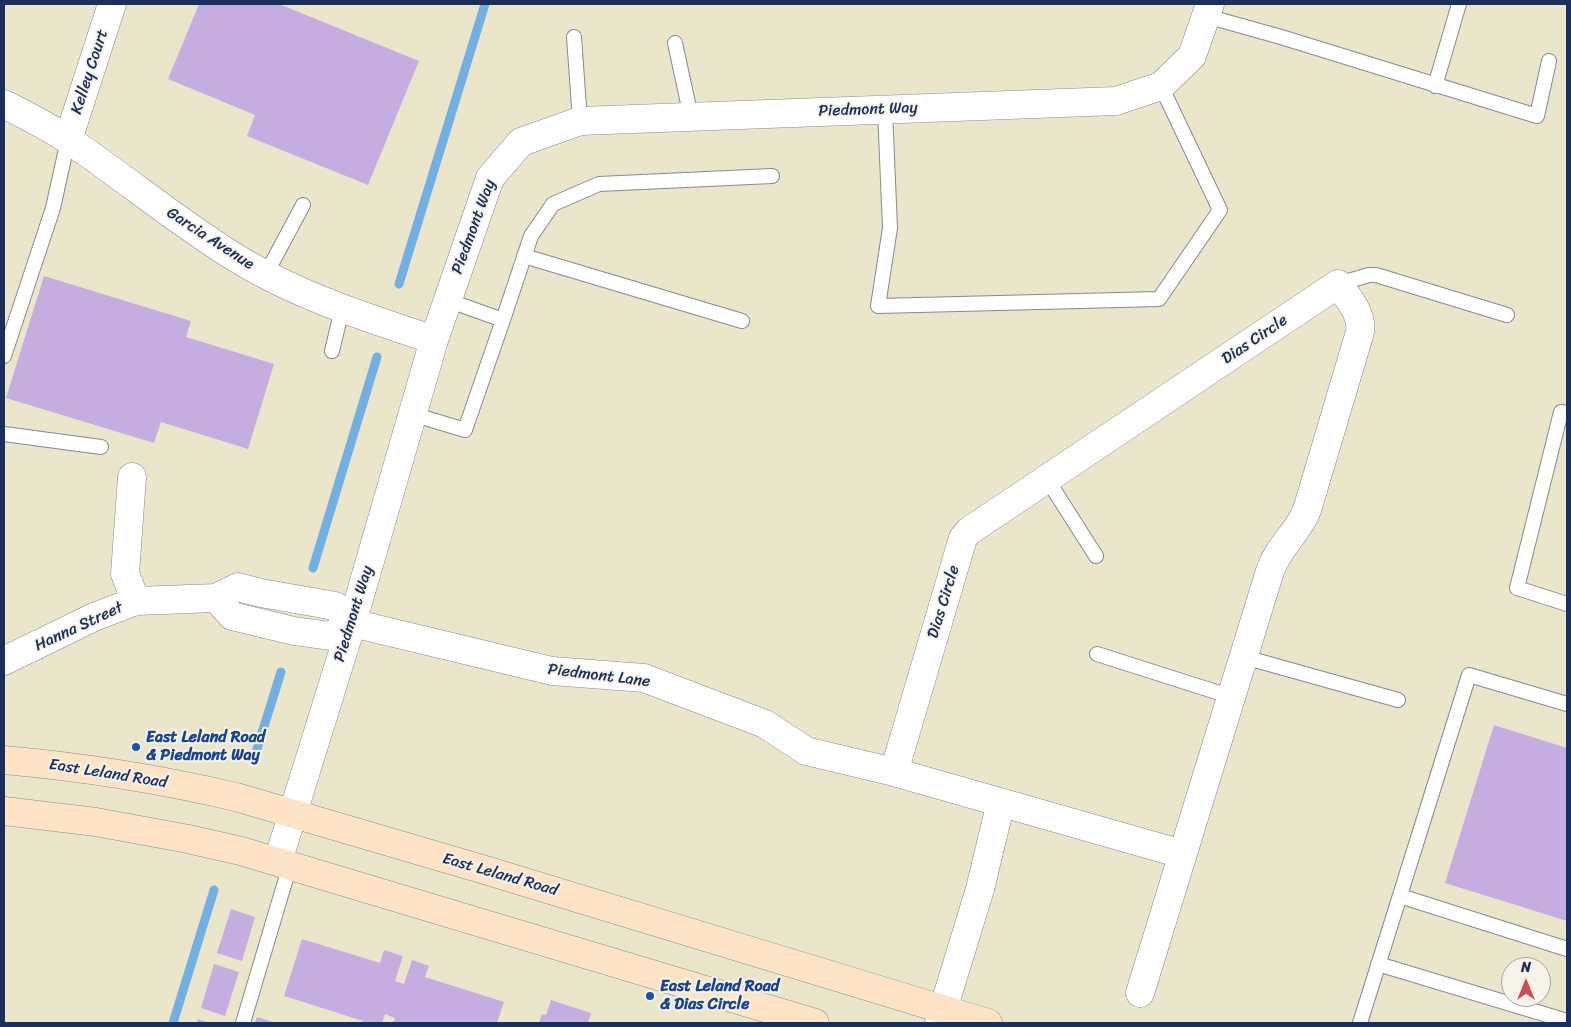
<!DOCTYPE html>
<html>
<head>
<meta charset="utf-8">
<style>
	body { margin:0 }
	#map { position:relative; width:1571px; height:1027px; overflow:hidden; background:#ebe6ca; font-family:Sriracha,sans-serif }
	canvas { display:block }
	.frame { position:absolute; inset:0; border:5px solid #1b2f5e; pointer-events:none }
	.north { position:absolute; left:1501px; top:957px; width:50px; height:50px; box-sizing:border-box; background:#f7f3e8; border:1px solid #9fa5b1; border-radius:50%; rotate:0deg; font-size:14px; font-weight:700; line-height:20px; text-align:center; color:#1b2f5e }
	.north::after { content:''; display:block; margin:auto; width:18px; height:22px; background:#d1495b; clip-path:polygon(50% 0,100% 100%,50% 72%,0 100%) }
</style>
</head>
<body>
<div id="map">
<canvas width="1571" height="1027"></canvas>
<div class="frame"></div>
<div class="north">N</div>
</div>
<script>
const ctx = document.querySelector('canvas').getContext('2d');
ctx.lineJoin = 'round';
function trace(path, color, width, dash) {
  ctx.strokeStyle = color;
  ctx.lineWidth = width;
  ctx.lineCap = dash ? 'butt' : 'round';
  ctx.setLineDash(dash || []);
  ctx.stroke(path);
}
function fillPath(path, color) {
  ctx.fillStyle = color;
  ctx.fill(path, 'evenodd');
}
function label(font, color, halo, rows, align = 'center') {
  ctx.font = font + ' Sriracha,sans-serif';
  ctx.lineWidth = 4;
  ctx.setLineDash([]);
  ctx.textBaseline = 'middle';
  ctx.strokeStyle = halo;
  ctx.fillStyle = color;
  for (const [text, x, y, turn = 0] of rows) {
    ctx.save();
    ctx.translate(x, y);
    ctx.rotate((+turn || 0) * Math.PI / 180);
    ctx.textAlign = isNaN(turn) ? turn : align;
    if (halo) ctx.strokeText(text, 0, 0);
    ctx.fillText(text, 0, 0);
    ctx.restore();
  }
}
trace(new Path2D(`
	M399,284L485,4
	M313,568L377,357
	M257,749L281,672
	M173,1023L214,890`), '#70b0e4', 9);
fillPath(new Path2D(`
	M199,4H279L419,61L368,185L247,136L255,115L168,79Z
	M44,276L191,321L186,337L274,364L248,449L161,422L154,443L6,398Z
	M1494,725L1567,748V921L1445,883Z
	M231,909L255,917L242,961L217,953Z
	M302,939L380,963L384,950L403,956L395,981L404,984L412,960L429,966L425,977L504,1002L497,1023H393L395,1018L385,1014L382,1023H362L363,1021L284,996Z
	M214,964L239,972L225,1016L201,1008Z
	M551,1000L591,1013L588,1023H539L542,1014L546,1015Z
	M257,1017L277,1023H255Z
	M198,1019L210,1023H197Z`), '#c6ade1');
const service = new Path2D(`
	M1206,16L1281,37L1537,116L1549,61
	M574,37L580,121
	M675,43L691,117
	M1435,86L1459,4
	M885,110L890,228L878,306L1159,299L1220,210L1161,86
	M524,256L742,321
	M266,274L303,205
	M1338,284L1369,275H1376L1507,315
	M447,300L503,320L531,236L553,204L599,184L772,176
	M332,351L342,309
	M4,356L53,208L68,140
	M1567,413L1561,412L1517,588L1567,604
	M412,414L465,430L503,320
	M4,434L101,447
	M1047,479L1096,556
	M1097,654L1232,697
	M1244,657L1398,700
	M1400,896L1567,949
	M1378,964L1567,1021
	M243,1023L290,865
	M1360,1023L1469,675L1567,704`);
const minor = new Path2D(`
	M4,104C26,115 49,127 70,141C128,180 181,225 241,261C301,297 368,318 434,340
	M68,140L112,4
	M132,477L125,574L136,601
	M216,598L232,616L294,631L330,636L352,623
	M4,661L94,617L136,601L216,598L238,587L261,593L335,606L352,623L552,671L644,678L765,724L806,751L894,772L1182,854
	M894,772L963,538L969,531L1338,284C1348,298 1363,314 1360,332L1307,510C1298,533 1278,547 1270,571L1140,993
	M278,861L352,623L434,340L490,178L521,142L580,121L1116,101L1161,86L1192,56L1210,4
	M939,1023L980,889L1001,802`);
const secondary = new Path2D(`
	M4,760C83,767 159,779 236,797L485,870L988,1023
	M4,811L96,822L188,839L241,851L815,1023`);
trace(service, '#838a94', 16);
trace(minor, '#838a94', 29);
trace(secondary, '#838a94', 29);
trace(service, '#fff', 14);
trace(minor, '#fff', 28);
trace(secondary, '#fee4c5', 28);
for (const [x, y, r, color] of [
	[136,747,5,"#1a4fb4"],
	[650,996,5,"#1a4fb4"]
]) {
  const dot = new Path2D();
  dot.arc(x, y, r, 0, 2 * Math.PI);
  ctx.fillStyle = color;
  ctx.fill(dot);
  trace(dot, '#f7f3e8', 2);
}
label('16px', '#1b2f5e', '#f7f3e8', [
	["Kelley Court",90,72,-72],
	["Piedmont Way",868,110,-2],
	["Piedmont Way",474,227,-70],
	["Garcia Avenue",210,239,33],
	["Dias Circle",1255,340,-34],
	["Dias Circle",944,602,-73],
	["Piedmont Way",354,614,-73],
	["Hanna Street",79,627,-25],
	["Piedmont Lane",599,676,7],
	["East Leland Road",108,774,9],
	["East Leland Road",500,875,16]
]);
label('bold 16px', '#164399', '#f7f3e8', [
	["East Leland Road",146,738],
	["& Piedmont Way",146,756],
	["East Leland Road",660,987],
	["& Dias Circle",660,1005]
], 'left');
</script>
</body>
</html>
